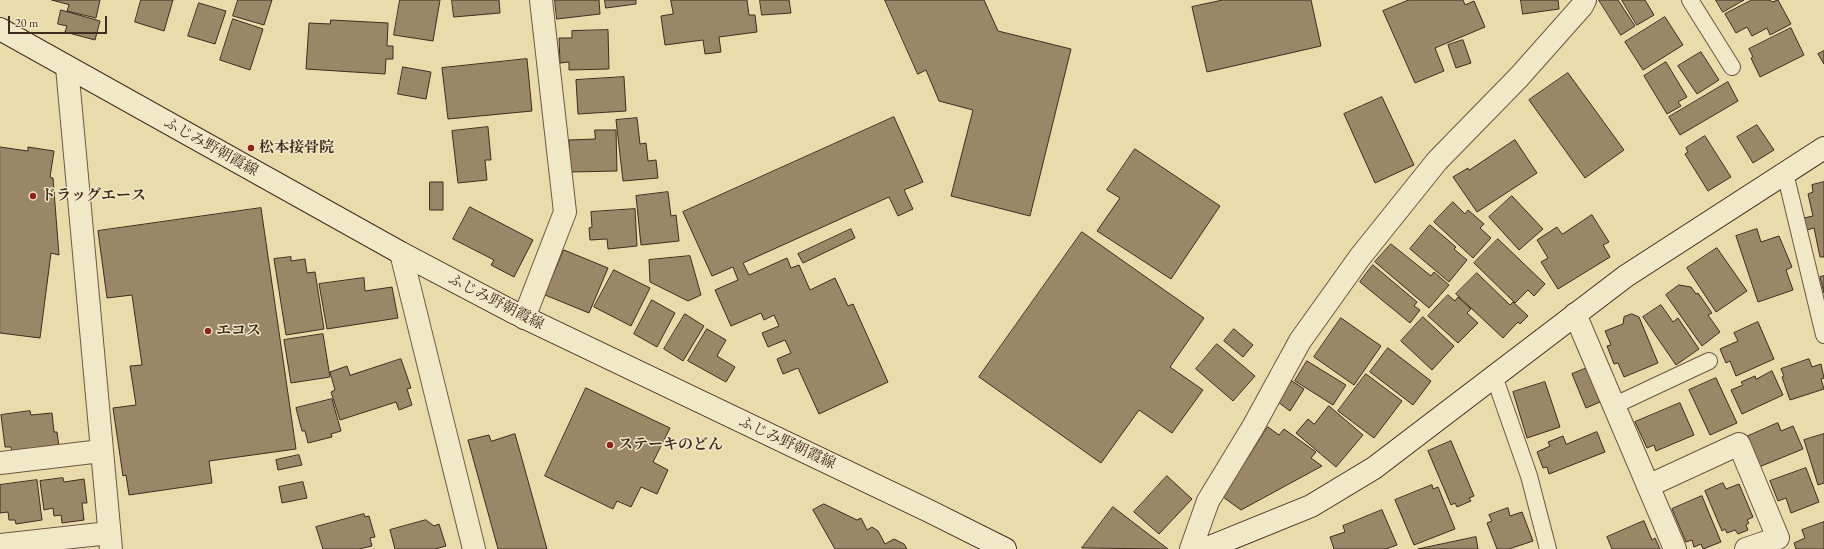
<!DOCTYPE html>
<html>
<head>
<meta charset="utf-8">
<style>
	body { margin:0 }
	#map { position:relative; width:1824px; height:549px; overflow:hidden; background:#eadcaa; font-family:"EB Garamond",serif }
	canvas { display:block }
	.scale { position:absolute; left:8px; top:16px; width:99px; height:18px; box-sizing:border-box; border:2px solid #412a20; border-top:0; padding-left:5px; font-size:12px; line-height:14px; white-space:nowrap; color:#412a20; -webkit-text-stroke:3px #f1e8c8; paint-order:stroke }
</style>
</head>
<body>
<div id="map">
<canvas width="1824" height="549"></canvas>
<div class="scale">20 m</div>
</div>
<script>
const ctx = document.querySelector('canvas').getContext('2d');
ctx.lineJoin = 'round';
function fillPath(path, color) {
  ctx.fillStyle = color;
  ctx.fill(path, 'evenodd');
}
function trace(path, color, width, dash) {
  ctx.strokeStyle = color;
  ctx.lineWidth = width;
  ctx.lineCap = dash ? 'butt' : 'round';
  ctx.setLineDash(dash || []);
  ctx.stroke(path);
}
function label(font, color, halo, rows, align = 'center') {
  ctx.font = font + ' "EB Garamond","Noto Serif JP",serif';
  ctx.lineWidth = 3;
  ctx.setLineDash([]);
  ctx.textBaseline = 'middle';
  ctx.strokeStyle = halo;
  ctx.fillStyle = color;
  for (const [text, x, y, turn = 0] of rows) {
    ctx.save();
    ctx.translate(x, y);
    ctx.rotate((+turn || 0) * Math.PI / 180);
    ctx.textAlign = isNaN(turn) ? turn : align;
    if (halo) ctx.strokeText(text, 0, 0);
    ctx.fillText(text, 0, 0);
    ctx.restore();
  }
}
const building = new Path2D(`
	M52,0H100L96,18L67,11L69,5Z
	M141,0H173L164,31L135,22Z
	M238,0H272L264,25L233,16Z
	M400,0H440L433,41L394,35Z
	M452,0H499L500,13L454,17Z
	M555,0H599L600,14L557,19Z
	M605,0H636V4L606,8Z
	M671,0H747L749,15H755L757,32L719,37L721,52L705,54L703,40L665,45L661,16L673,14Z
	M760,0H789L791,13L762,15Z
	M885,0H984L998,31L1071,49L1030,216L951,196L973,110L939,101L926,70L918,74Z
	M1223,0H1311L1321,46L1207,72L1192,7Z
	M1409,0H1463L1465,5L1474,1L1485,27L1435,48L1444,71L1415,83L1383,11Z
	M1521,0H1558L1559,9L1523,14Z
	M1599,0H1618L1635,26L1621,35Z
	M1622,0H1645L1654,15L1637,25Z
	M1716,0H1744L1723,12Z
	M1752,0H1770L1772,2L1778,0L1791,24L1770,35L1767,28L1752,36L1747,27L1736,33L1725,14Z
	M199,3L226,11L215,44L188,36Z
	M61,10L100,21L95,40L65,32L67,26L58,24Z
	M1665,17L1683,45L1643,70L1625,42Z
	M233,19L263,29L250,70L220,60Z
	M331,20L388,23L387,46H393V59H386L385,74L306,69L309,23L330,24Z
	M1791,28L1804,55L1760,77L1751,58L1753,57L1749,49Z
	M608,30L609,69L569,70V62L560,63L559,38H572V31Z
	M1463,40L1471,63L1456,68L1448,45Z
	M1824,51V64L1818,54Z
	M1701,52L1719,80L1697,94L1678,66Z
	M527,59L532,111L448,119L442,68Z
	M1666,62L1687,97L1678,102L1681,106L1667,114L1644,76Z
	M403,67L431,72L426,99L398,94Z
	M1568,73L1624,150L1585,178L1529,100Z
	M624,77L626,111L578,114L576,80Z
	M1728,82L1738,101L1680,135L1669,117Z
	M1382,97L1414,165L1375,183L1344,114Z
	M894,117L923,182L904,190L913,209L898,216L889,197L743,263L749,275L787,258L791,268L799,265L810,290L835,278L848,306L853,304L888,382L819,414L798,368L783,374L777,359L791,353L785,340L768,347L762,333L779,326L774,315L764,320L761,313L731,326L715,290L738,280L733,267L712,276L683,212Z
	M637,118L640,144L646,143L648,161L656,160L658,178L623,181L616,120Z
	M1757,125L1774,150L1753,163L1737,137Z
	M488,127L491,160H485L487,180L458,183L452,131Z
	M595,130H616L617,171L570,172L569,140L595,139Z
	M1705,136L1731,177L1708,191L1685,154L1688,152L1686,148Z
	M1515,140L1537,173L1477,212L1453,177L1468,168L1469,170Z
	M0,147L28,151V147L54,151L50,177L53,178L59,255L51,253L40,338L0,333Z
	M1135,149L1220,206L1171,279L1097,231L1120,198L1107,190Z
	M430,182H443V210H430Z
	M1824,182V257H1820L1814,228L1807,230L1804,218L1813,216L1808,194L1813,192L1812,185Z
	M668,192L671,216L676,215L679,241L641,245L636,196Z
	M1512,196L1543,229L1519,250L1489,217Z
	M1453,202L1465,214L1468,210L1484,224L1480,228L1491,238L1473,258L1434,222Z
	M470,207L533,240L514,277L491,265L494,260L453,239Z
	M261,208L296,449L209,461L212,483L129,495L126,475L123,476L113,408L136,405L130,366L142,365L132,295L107,298L98,231Z
	M635,209L637,246L608,249L607,239L590,240L589,228L592,227L591,212Z
	M1592,215L1609,242L1603,245L1610,257L1558,289L1541,262L1548,258L1537,240L1557,227L1562,234Z
	M1430,225L1456,247L1454,249L1467,260L1449,282L1410,249Z
	M851,229L855,238L803,263L798,254Z
	M1757,229L1761,242L1779,236L1792,267L1786,270L1793,290L1758,302L1736,236Z
	M1082,232L1204,318L1170,367L1203,390L1172,433L1139,410L1101,463L979,377Z
	M1498,239L1545,284L1534,296L1528,290L1515,303L1474,263Z
	M1391,244L1431,276L1434,272L1449,285L1429,308L1375,262Z
	M1717,248L1747,291L1716,312L1687,268Z
	M564,250L608,268L589,313L545,295Z
	M690,256L701,295L688,301L650,282L649,260Z
	M291,257V261L305,259L307,273L315,272L324,329L286,335L274,259Z
	M1373,265L1417,302L1414,306L1420,310L1410,323L1360,282Z
	M614,270L650,288L631,326L594,307Z
	M1477,273L1510,305L1513,302L1528,316L1520,324L1518,322L1503,338L1456,294Z
	M1824,276V293L1820,277Z
	M364,278L365,291L392,287L398,318L327,329L319,284Z
	M1679,285L1691,287L1696,294L1698,293L1712,313L1708,315L1720,332L1702,346L1666,295Z
	M1448,295L1455,301L1458,297L1471,309L1467,313L1478,323L1458,343L1428,316Z
	M652,300L675,313L657,347L634,334Z
	M1661,305L1673,322L1678,318L1699,349L1676,365L1643,317Z
	M685,314L704,326L683,361L664,349Z
	M1632,314L1639,317L1658,363L1624,377L1618,363L1614,364L1607,346L1611,345L1605,331L1623,324L1624,317Z
	M1423,317L1454,346L1432,370L1401,341Z
	M1341,318L1381,346L1354,385L1314,357Z
	M1758,322L1774,359L1736,376L1730,361L1726,363L1720,349L1738,341L1734,333Z
	M707,329L726,340L717,356L735,367L726,382L688,361Z
	M1234,329L1253,345L1243,357L1224,341Z
	M323,334L330,377L291,383L284,340Z
	M1217,344L1255,376L1233,401L1196,369Z
	M1388,348L1431,381L1413,405L1370,372Z
	M401,359L411,388L407,389L412,405L399,410L396,402L340,420L331,392L335,390L330,372L347,366L350,375Z
	M1809,359L1812,367L1821,364L1824,378L1821,379L1824,389L1790,400L1782,377L1784,376L1781,369Z
	M1307,361L1346,385L1333,405L1295,381Z
	M1587,368L1600,402L1586,408L1572,374Z
	M1772,371L1783,395L1742,414L1731,390L1743,385L1741,382L1755,376L1756,379Z
	M1366,374L1402,401L1374,438L1338,411Z
	M1716,378L1737,423L1710,435L1689,390Z
	M1292,381L1304,389L1290,411L1278,402Z
	M1545,382L1560,427L1527,438L1513,392Z
	M586,388L670,428L653,462L668,470L657,494L641,487L631,507L617,501L613,509L545,476Z
	M332,399L341,431L331,434L332,437L308,443L305,431H302L296,408Z
	M1680,403L1694,435L1656,451L1654,445L1647,448L1635,422Z
	M1329,406L1363,435L1336,467L1296,433L1308,419L1314,424Z
	M30,411L31,415L52,413L54,432H57L59,447L12,452L11,447H5L1,415Z
	M1778,423L1781,431L1793,426L1803,449L1759,467L1746,437Z
	M1268,427L1279,435L1284,429L1316,452L1311,458L1322,466L1241,510L1223,497Z
	M1597,432L1605,452L1549,474L1547,467L1543,468L1537,452L1550,446L1548,442L1563,436L1566,444Z
	M515,434L547,549H498L468,440L489,435L491,441Z
	M1824,434V483L1818,485L1804,440Z
	M1451,441L1474,496L1469,498L1471,501L1457,507L1455,503L1451,505L1428,451Z
	M299,455L302,465L278,470L276,460Z
	M1806,468L1819,502L1791,513L1786,498L1778,501L1770,481Z
	M1167,476L1192,499L1159,534L1134,512Z
	M63,478L64,482L84,479L87,503H82L84,520L62,523L61,515L54,516L53,508L44,510L40,481Z
	M37,480L42,520L16,524L15,520H9L8,512L0,513V485Z
	M303,482L307,498L282,503L279,487Z
	M1723,483L1726,489L1739,484L1753,517L1747,520L1749,523L1746,525L1748,530L1738,534L1735,530L1727,533L1725,529L1722,531L1705,491Z
	M1432,485L1433,489L1438,487L1455,529L1414,545L1395,500Z
	M1702,496L1721,542L1703,549L1701,544L1694,547L1692,540L1686,542L1672,509Z
	M824,504L857,520L861,518L867,530L872,527L878,531L885,544L894,539L904,544L907,549H835L813,510Z
	M1113,507L1168,549L1082,548Z
	M1508,508L1510,516L1522,512L1533,541L1509,549H1497L1487,523L1492,521L1489,515Z
	M1382,510L1397,545L1386,549H1334L1330,537L1345,532L1343,526Z
	M364,514L365,517L369,516L375,537L370,538L372,546L359,549H323L316,527Z
	M426,520L434,526L439,524L446,546L435,549H395L390,530Z
	M1644,521L1652,540L1655,538L1660,549H1612L1607,537Z
	M1824,522V549H1796L1794,543L1805,538L1802,530Z
	M1476,537L1478,549H1418Z`);
fillPath(building, '#998768');
trace(building, '#412a20', 1);
const lane = new Path2D(`
	M1690,0L1732,67
	M1785,173L1824,335
	M1494,376L1529,476L1548,549
	M1613,406L1709,361`);
const street = new Path2D(`
	M67,67L111,549
	M401,253L474,549
	M1575,314L1675,549
	M524,318L565,212L541,0
	M0,463L101,451
	M1648,486L1739,444L1778,538L1746,549
	M0,545L109,533
	M1191,549L1208,501L1253,427L1300,341L1360,257L1437,161L1519,77L1582,6L1585,0`);
const secondary = new Path2D(`
	M0,29L401,253L513,312L929,511L1005,549
	M1205,549L1311,506L1374,468L1626,276L1824,148`);
trace(lane, '#6b5642', 18);
trace(street, '#6b5642', 24);
trace(secondary, '#412a20', 24);
trace(lane, '#f1e8c8', 16);
trace(street, '#f1e8c8', 22);
trace(secondary, '#f1e8c8', 22);
for (const [x, y, r, color] of [
	[251,148,4,"#8f2418"],
	[33,196,4,"#8f2418"],
	[208,331,4,"#8f2418"],
	[610,445,4,"#8f2418"]
]) {
  const dot = new Path2D();
  dot.arc(x, y, r, 0, 2 * Math.PI);
  ctx.fillStyle = color;
  ctx.fill(dot);
  trace(dot, '#f1e8c8', 1.5);
}
label('15px', '#412a20', '#f1e8c8', [
	["ふじみ野朝霞線",211,147,29],
	["ふじみ野朝霞線",496,302,27],
	["ふじみ野朝霞線",787,443,25]
]);
label('bold 15px', '#412a20', '#f1e8c8', [
	["松本接骨院",259,148],
	["ドラッグエース",41,196],
	["エコス",216,331],
	["ステーキのどん",618,445]
], 'left');
</script>
</body>
</html>
